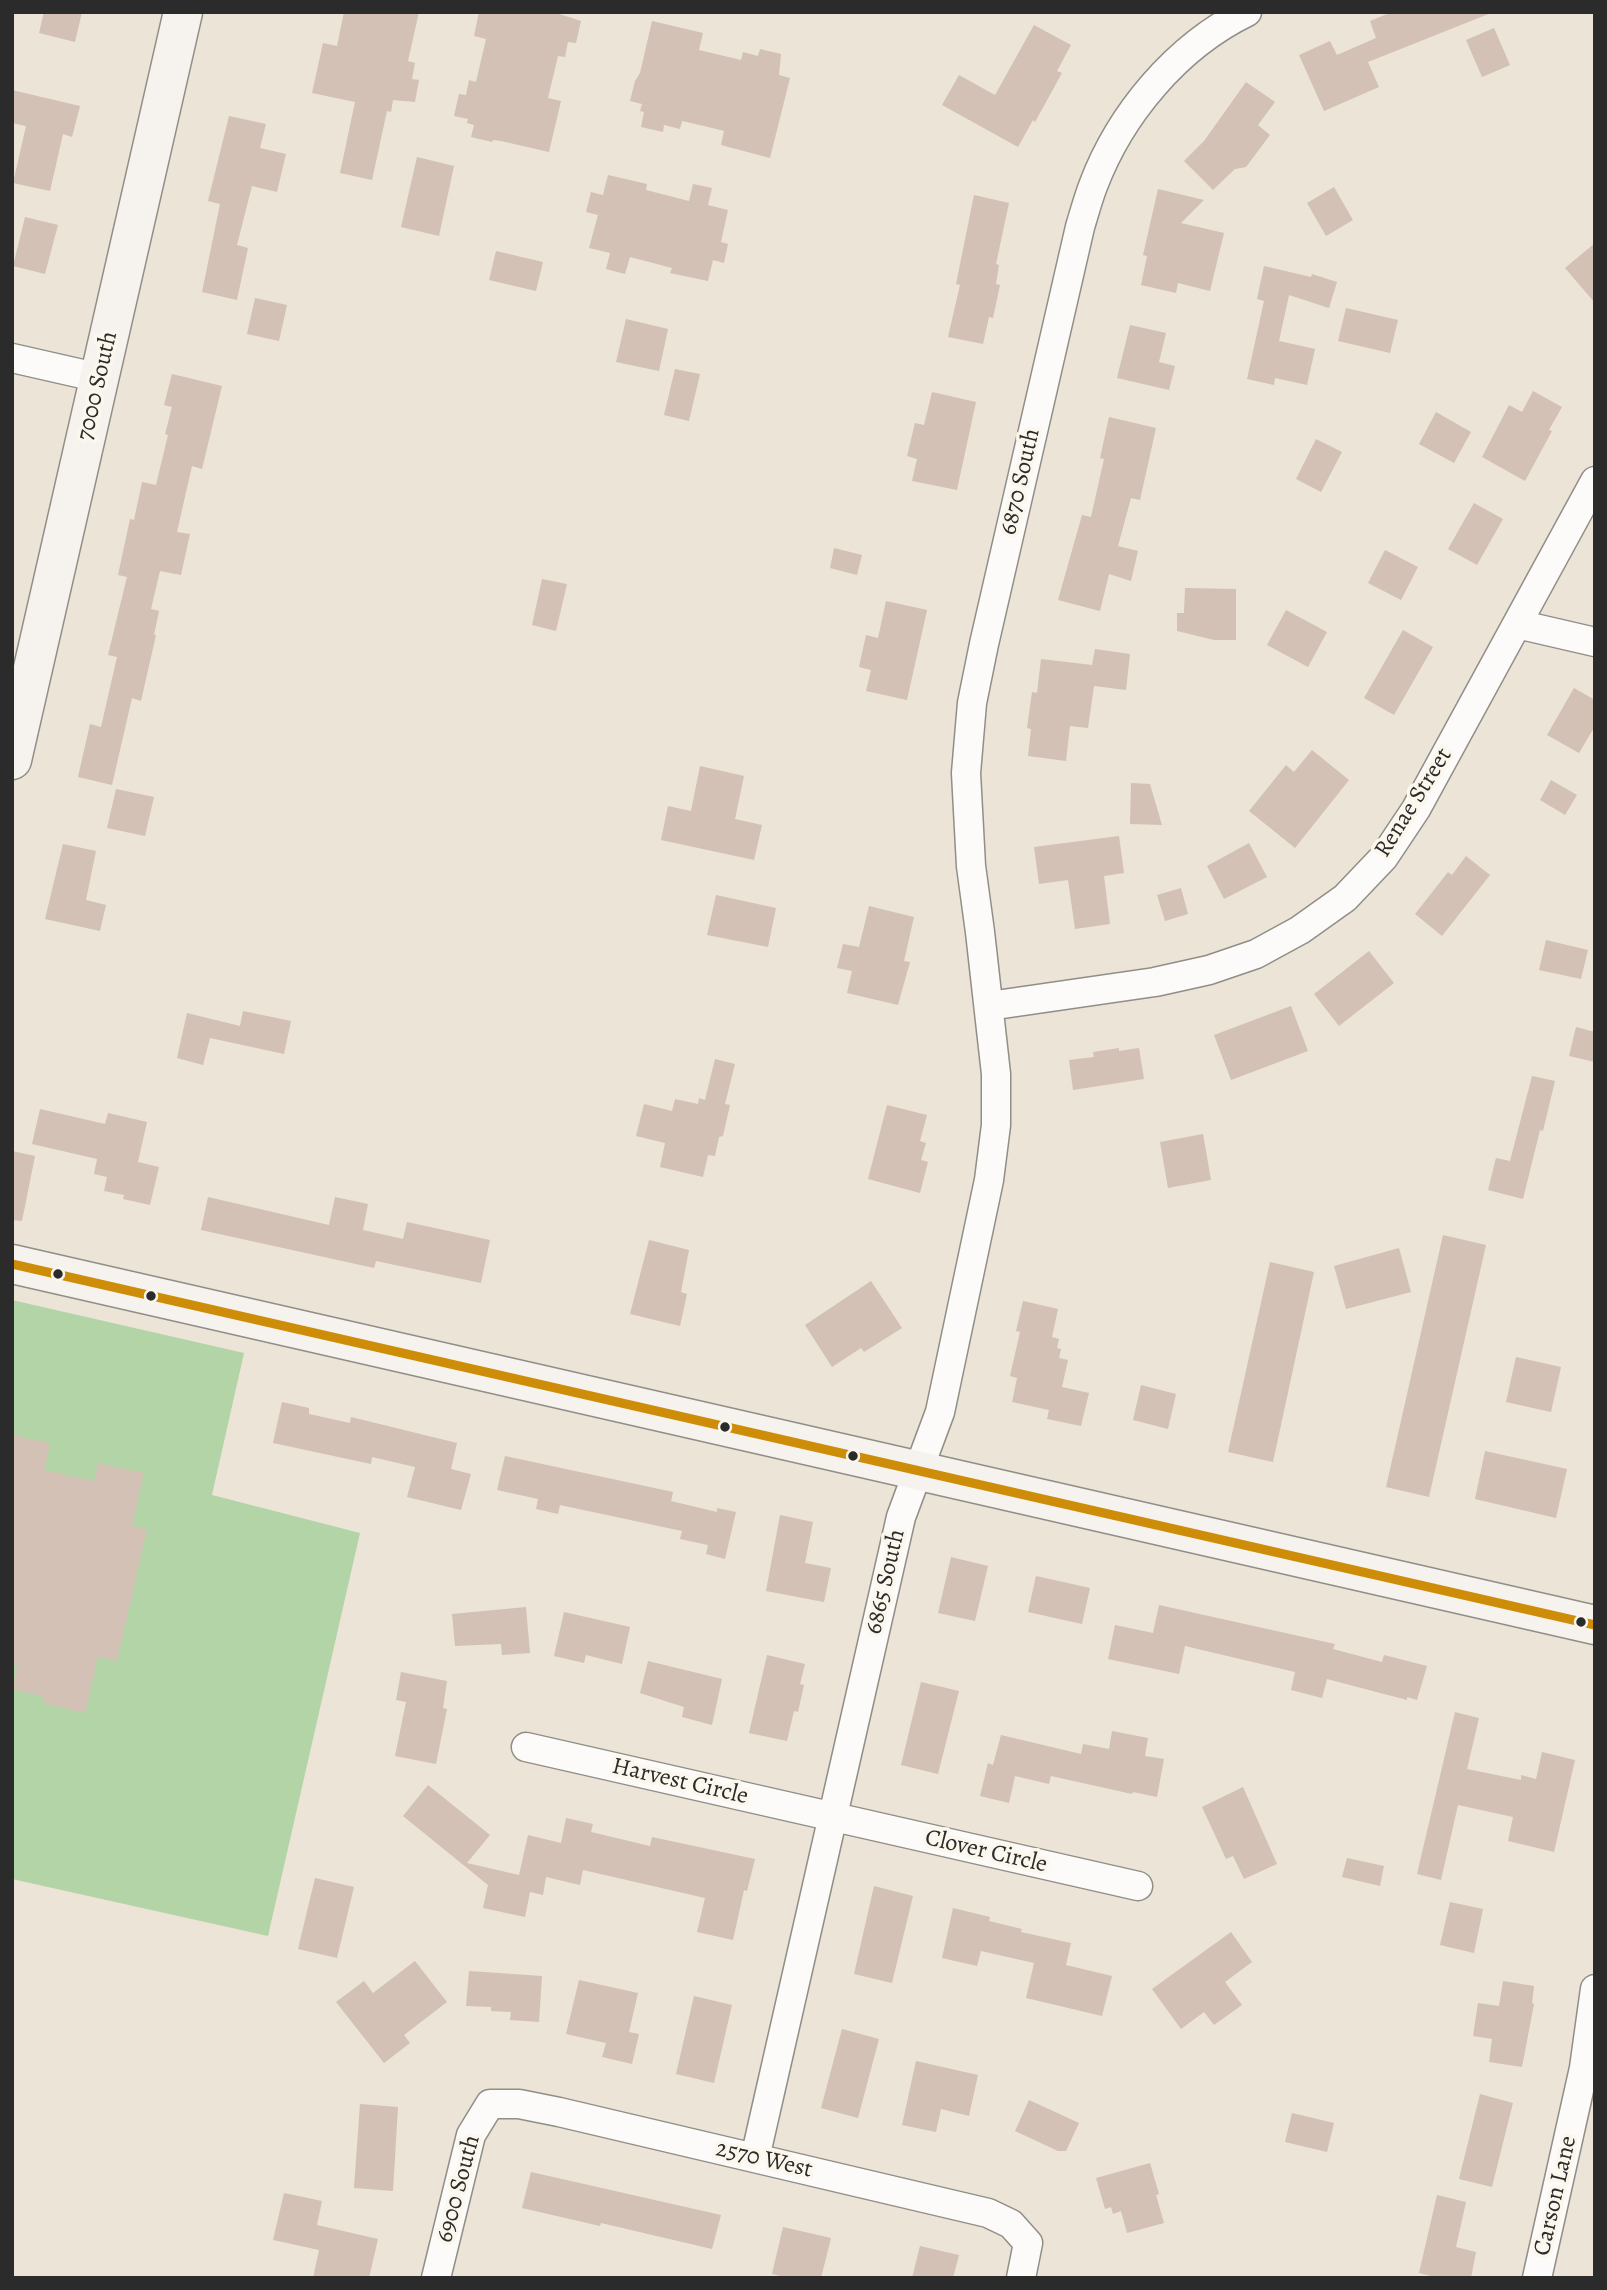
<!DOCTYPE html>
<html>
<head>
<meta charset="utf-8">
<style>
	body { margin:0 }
	#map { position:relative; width:1607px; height:2290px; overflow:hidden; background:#ebe4d7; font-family:Alegreya,serif }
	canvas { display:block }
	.frame { position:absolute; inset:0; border:14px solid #2b2b2b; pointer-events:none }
</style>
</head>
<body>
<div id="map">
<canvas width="1607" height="2290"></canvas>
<div class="frame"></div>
</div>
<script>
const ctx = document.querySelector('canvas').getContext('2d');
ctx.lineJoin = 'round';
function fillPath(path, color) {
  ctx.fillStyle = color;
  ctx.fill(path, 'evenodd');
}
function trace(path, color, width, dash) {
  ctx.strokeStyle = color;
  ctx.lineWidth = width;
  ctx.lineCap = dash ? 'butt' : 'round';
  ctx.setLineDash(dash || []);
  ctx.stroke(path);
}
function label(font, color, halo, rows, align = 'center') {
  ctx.font = font + ' Alegreya,serif';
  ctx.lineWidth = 7;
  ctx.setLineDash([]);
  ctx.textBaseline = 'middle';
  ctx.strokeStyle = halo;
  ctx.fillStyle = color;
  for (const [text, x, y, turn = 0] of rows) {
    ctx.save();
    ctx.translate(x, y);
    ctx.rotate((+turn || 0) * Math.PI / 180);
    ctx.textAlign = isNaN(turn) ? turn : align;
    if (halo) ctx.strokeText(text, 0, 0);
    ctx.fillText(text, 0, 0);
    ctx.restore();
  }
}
fillPath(new Path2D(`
	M12,1300L244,1353L212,1495L360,1533L268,1936L12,1879Z`), '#b3d4a7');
fillPath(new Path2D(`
	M44,12H82L75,42L39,33Z
	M344,12H419L408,61L415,63L412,79L419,80L415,102L393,100L391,112L387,111L372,180L340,173L355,102L312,93L323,43L337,46Z
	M479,12H553L581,21L576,43L568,42L565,57L558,56L548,98L561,101L549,152L501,141L493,140L492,142L471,137L474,125L467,123L468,119L454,116L459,94L466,95L469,80L476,82L486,39L474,36Z
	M1392,12L1491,13L1368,62L1379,87L1324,111L1299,55L1330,41L1337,55L1376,38L1370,21Z
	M652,21L703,33L699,50L741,60L743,52L758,56L760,49L781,54L779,75L790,78L770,158L721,145L724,131L704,126L682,121L680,129L664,125L663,132L641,127L644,112L640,111L642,104L630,101L635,81L640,73Z
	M1034,25L1071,45L1057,71L1062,73L1035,122L1033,120L1018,147L942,105L959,75L995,95Z
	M1494,28L1510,65L1482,77L1466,40Z
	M1246,82L1275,102L1258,125L1270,135L1246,167L1235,169L1213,190L1184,161L1204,141Z
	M12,90L80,106L72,137L63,134L50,191L13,183L26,126L12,123Z
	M229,116L266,124L260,148L286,154L277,192L252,186L237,245L248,248L237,300L202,292L220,204L208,201Z
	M417,157L454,166L439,236L401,227Z
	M608,175L647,184L646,190L689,201L693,184L712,188L708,205L728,210L721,242L728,244L724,263L713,260L708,281L670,273L672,268L630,257L625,274L606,269L610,253L589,248L598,215L586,212L591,192L603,195Z
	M1334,187L1353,220L1326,236L1307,203Z
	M1158,189L1204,200L1181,223L1224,233L1210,291L1178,283L1176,293L1141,285L1147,256L1143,255Z
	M974,195L1009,203L996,264L999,265L996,284L1000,285L993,318L989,317L983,344L948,337L960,285L956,284Z
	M25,217L58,225L45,274L13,266Z
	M1595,243V303L1565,268Z
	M496,251L543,262L536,291L489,280Z
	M1264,266L1311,277L1312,274L1337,282L1329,308L1289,295L1279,341L1315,349L1307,385L1275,378L1274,385L1247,379L1264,301L1257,299Z
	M255,298L287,305L279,341L247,334Z
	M1346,308L1398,320L1390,353L1338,341Z
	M626,319L668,329L659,371L616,362Z
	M1130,325L1166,333L1159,362L1175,366L1169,390L1117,378Z
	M675,369L700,374L689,421L664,415Z
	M172,374L222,386L202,469L192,466L177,532L190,534L181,575L160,571L151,609L159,611L154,635H156L141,701L132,698L112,785L78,777L90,724L101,727L117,657L108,655L127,577L118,575L130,519L134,520L142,482L156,485L168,435L165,434L172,407L164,405Z
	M1533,391L1562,407L1549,430L1552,431L1525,481L1482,457L1509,405L1522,412Z
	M932,392L976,402L957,490L912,481L917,459L907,456L915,423L924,425Z
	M1436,412L1471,432L1454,463L1419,444Z
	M1109,417L1156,428L1140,500L1131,498L1118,546L1138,551L1131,581L1109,574L1100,611L1058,600L1082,515L1091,517L1104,459L1100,458Z
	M1316,439L1342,452L1321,492L1296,479Z
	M1474,503L1503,519L1477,565L1448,549Z
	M834,548L862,555L857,575L830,568Z
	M1385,550L1418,567L1401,600L1368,583Z
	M542,579L567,584L556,631L532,625Z
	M1185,588L1236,589V640H1214L1177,631V613H1184Z
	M886,601L927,610L907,700L866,691L871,670L859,667L866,635L878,638Z
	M1286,610L1327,632L1308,667L1267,645Z
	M1403,630L1433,647L1394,715L1364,698Z
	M1095,649L1130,654L1126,690L1094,686L1088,728L1070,726L1066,761L1028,756L1031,729L1027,728L1032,692L1037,693L1041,659L1092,665Z
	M1574,688L1595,700V726L1579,753L1547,735Z
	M1312,750L1349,780L1295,848L1249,811L1286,765L1294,772Z
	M700,766L744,776L735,819L762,825L754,860L661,840L668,806L691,811Z
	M1551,780L1577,795L1565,815L1540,800Z
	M1131,783L1150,784L1162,825L1130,824Z
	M116,789L154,797L145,836L107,828Z
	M1119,836L1124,873L1104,876L1110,924L1075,929L1068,880L1039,884L1034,847Z
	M1249,843L1267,877L1224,899L1207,866Z
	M63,844L96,851L86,900L106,905L100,931L45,919Z
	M1466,856L1490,875L1442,936L1415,914L1448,872L1452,875Z
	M1181,888L1188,914L1165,921L1157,895Z
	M716,895L776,908L768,947L707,935Z
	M869,906L914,917L904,961L910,962L898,1005L847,993L852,971L837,968L843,944L859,947Z
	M1546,940L1588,950L1581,979L1539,970Z
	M1369,951L1394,983L1339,1026L1314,994Z
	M1291,1006L1308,1051L1231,1080L1214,1035Z
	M243,1011L291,1021L284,1054L210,1038L203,1065L177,1058L187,1013L240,1026Z
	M1576,1027L1595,1032V1062L1569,1056Z
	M1119,1048V1051L1139,1048L1144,1079L1073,1090L1069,1060L1094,1057L1093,1052Z
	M715,1059L735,1064L725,1104L730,1105L723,1136L719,1137L715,1156L708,1155L703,1177L660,1167L665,1143L636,1136L644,1104L672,1111L675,1099L698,1104L699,1098L705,1100Z
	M1532,1076L1555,1081L1543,1131L1540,1130L1523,1199L1488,1190L1496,1158L1510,1161Z
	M887,1105L927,1115L920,1141L926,1143L921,1160L928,1162L920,1193L868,1179Z
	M40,1109L105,1124L108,1113L147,1122L138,1162L159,1167L150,1205L123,1199L124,1195L104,1191L107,1177L94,1174L97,1159L32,1144Z
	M1203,1134L1211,1180L1168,1188L1160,1142Z
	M12,1151L35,1156L22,1221L12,1220Z
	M208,1197L329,1225L335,1197L368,1204L363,1230L403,1239L407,1222L490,1240L481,1283L376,1261L374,1268L201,1230Z
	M1443,1235L1486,1245L1429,1497L1386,1487Z
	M649,1240L689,1250L681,1292L687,1294L680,1326L630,1314Z
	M1399,1248L1411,1292L1346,1309L1334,1266Z
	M1270,1262L1314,1272L1273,1462L1228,1452Z
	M871,1281L902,1328L864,1352L861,1348L832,1367L805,1325Z
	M1023,1301L1058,1309L1052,1337L1059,1339L1057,1348L1061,1349L1059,1358L1068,1360L1062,1387L1089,1393L1081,1426L1047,1419L1049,1410L1012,1402L1017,1378L1010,1376L1020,1332L1016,1331Z
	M1516,1357L1561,1367L1551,1412L1506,1402Z
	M1141,1385L1176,1394L1168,1429L1133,1420Z
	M282,1402L309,1408V1414L350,1423L351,1417L457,1443L451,1469L471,1474L461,1510L407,1497L415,1467L372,1457L371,1464L273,1443Z
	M12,1435L50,1443L44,1470L94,1481L98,1463L144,1473L132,1526L147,1529L117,1661L98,1657L85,1713L42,1703L44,1697L13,1689L17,1666L12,1665Z
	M1485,1451L1567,1469L1556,1518L1475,1499Z
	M505,1456L673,1492L671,1501L717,1512V1508L736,1512L725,1559L706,1554L708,1545L680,1539L682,1531L560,1505L558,1514L536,1509L538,1499L497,1490Z
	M780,1515L813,1522L805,1563L831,1568L824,1602L766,1591Z
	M951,1557L988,1566L975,1621L938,1613Z
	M1036,1576L1090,1588L1082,1624L1028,1612Z
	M1159,1605L1335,1644L1333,1649L1382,1662L1384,1655L1427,1666L1417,1700L1407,1697V1700L1327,1679L1322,1698L1291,1690L1295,1672L1185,1646L1179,1674L1108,1659L1115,1625L1153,1633Z
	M526,1607L530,1653L502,1655L501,1644L455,1646L452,1614Z
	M564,1612L630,1627L622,1664L586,1655L584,1663L554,1656Z
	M767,1655L805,1664L800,1684L804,1685L798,1712L794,1711L787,1741L749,1733Z
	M648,1661L722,1679L712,1725L682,1717L684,1707L640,1693Z
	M401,1672L447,1681L443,1708L447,1709L436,1764L395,1756L406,1702L396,1700Z
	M921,1682L959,1691L938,1774L901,1765Z
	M1455,1712L1479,1718L1467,1769L1521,1780V1775L1536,1779L1542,1752L1575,1760L1554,1852L1508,1841L1513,1817L1458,1805L1441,1880L1417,1874Z
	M1112,1731L1148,1738L1145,1756L1164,1759L1157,1797L1133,1792L1132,1794L1051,1776L1049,1784L1015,1776L1009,1803L980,1796L988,1763L993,1765L1001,1735L1081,1754L1083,1744L1109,1749Z
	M428,1785L490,1835L467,1863L519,1875L528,1835L561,1843L566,1818L593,1824L591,1832L650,1846L652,1837L755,1859L747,1891L744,1890L733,1940L697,1932L705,1898L583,1870L580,1885L546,1877L543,1895L530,1892L525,1917L483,1908L488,1885L403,1816Z
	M1243,1787L1277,1864L1244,1879L1233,1856L1226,1859L1202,1807Z
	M1347,1858L1384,1866L1380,1886L1342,1877Z
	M315,1878L354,1887L337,1958L298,1949Z
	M874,1886L913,1896L892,1983L854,1974Z
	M1450,1902L1483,1909L1474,1953L1440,1945Z
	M953,1908L990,1917L989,1921L1022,1929L1021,1932L1071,1943L1066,1965L1112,1976L1102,2016L1026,1998L1034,1963L981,1951L977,1966L942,1958Z
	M1231,1932L1252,1962L1225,1982L1242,2005L1214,2025L1204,2012L1181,2029L1152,1989Z
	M415,1961L447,2002L404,2035L410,2043L384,2063L336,2002L364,1981L373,1993Z
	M469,1971L542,1976L539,2022L510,2020L511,2012L491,2011V2007L466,2006Z
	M579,1980L638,1993L629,2032L639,2034L632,2064L602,2057L606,2043L566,2034Z
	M1503,1981L1534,1986L1532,2003L1534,2004L1522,2067L1489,2062L1492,2039L1473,2036L1478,2003L1499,2006Z
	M694,1996L732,2005L714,2083L676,2074Z
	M842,2029L879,2039L858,2118L821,2108Z
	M916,2061L978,2075L969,2116L941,2109L936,2132L902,2125Z
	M1480,2094L1513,2103L1492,2187L1459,2179Z
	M1029,2100L1079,2123L1066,2151H1058L1015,2131Z
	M360,2104L398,2107L393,2191L354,2188Z
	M1292,2113L1334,2123L1327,2152L1285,2142Z
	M1150,2163L1159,2194L1156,2195L1164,2223L1127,2233L1121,2211L1113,2214L1111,2207L1105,2209L1096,2178Z
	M531,2172L721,2215L712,2249L601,2223L600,2226L522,2208Z
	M284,2193L322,2201L317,2225L378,2239L369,2278H313L319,2250L273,2240Z
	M1437,2195L1466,2202L1456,2247L1476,2252L1471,2278H1439L1419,2273Z
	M783,2227L831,2238L821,2278H788L772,2274Z
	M920,2246L959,2255L953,2278H912Z`), '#d2c1b4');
const minor = new Path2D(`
	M12,358L100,378
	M1517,624L1595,642
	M989,1006L1155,982L1209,970L1256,954L1300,930L1345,898L1384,857L1416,809L1595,481
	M526,1747L1138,1886
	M755,2158L901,1517L940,1412L989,1180L996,1125V1074L980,932L971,866L966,773L972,703L984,644L1080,227C1084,214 1088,199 1093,186C1120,114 1177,46 1247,12
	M436,2278L471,2135L490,2104H519L559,2112L988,2213L1011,2224L1028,2243L1021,2278
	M1537,2278L1584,2068L1595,1989`);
const secondary = new Path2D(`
	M12,760L183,12
	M12,1264L1595,1625`);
trace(minor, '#918e87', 31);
trace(secondary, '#918e87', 41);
trace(minor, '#fcfbf9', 28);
trace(secondary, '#f6f2ee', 38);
trace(new Path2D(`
	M12,1264L1595,1625`), '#ce8d09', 9);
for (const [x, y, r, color] of [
	[58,1274,6,"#2b2b2b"],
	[151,1296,6,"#2b2b2b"],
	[725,1427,6,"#2b2b2b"],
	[853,1456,6,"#2b2b2b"],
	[1581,1622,6,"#2b2b2b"]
]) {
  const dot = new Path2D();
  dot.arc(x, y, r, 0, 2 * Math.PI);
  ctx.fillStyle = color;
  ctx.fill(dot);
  trace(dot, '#fbf7ec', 2.5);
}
label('24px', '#2b2b2b', '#fbf7ec', [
	["7000 South",98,386,-77],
	["6870 South",1021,482,-77],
	["Renae Street",1414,803,-58],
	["6865 South",886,1582,-77],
	["Harvest Circle",680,1782,13],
	["Clover Circle",986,1852,13],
	["2570 West",764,2160,13],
	["6900 South",459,2189,-75],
	["Carson Lane",1556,2196,-77]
]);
</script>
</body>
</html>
